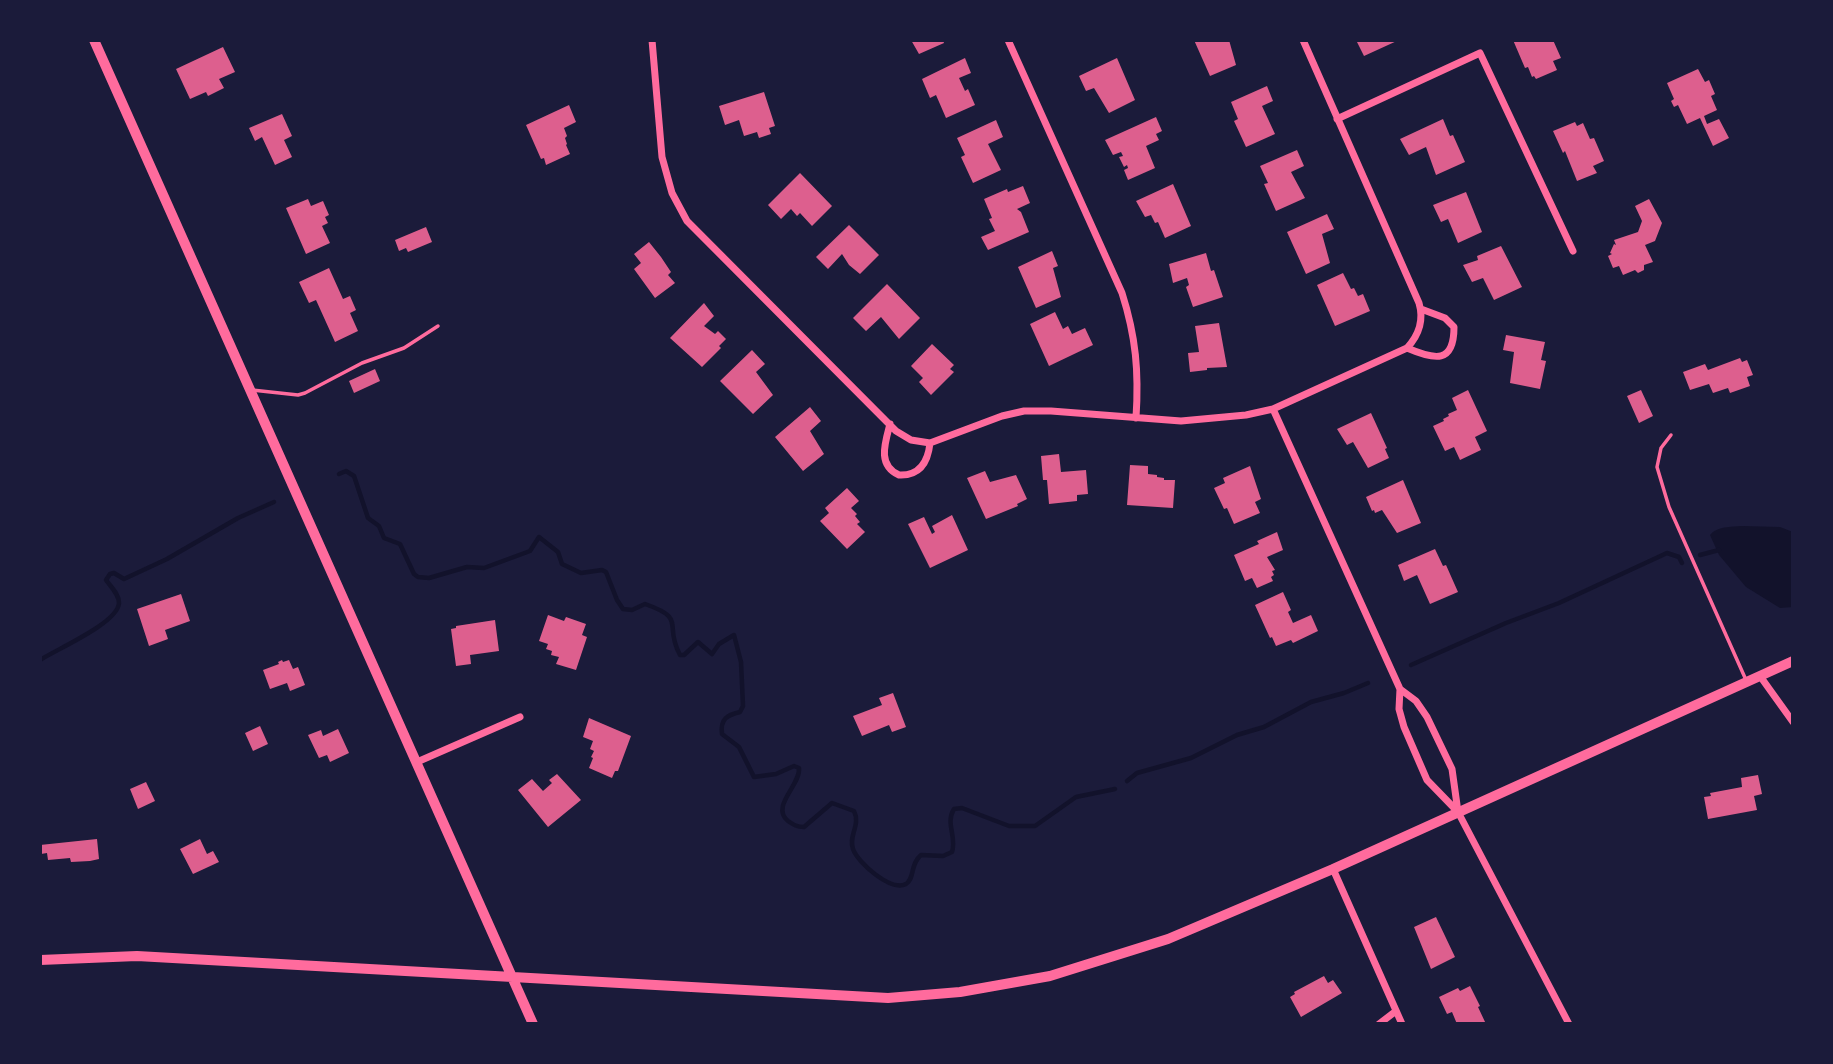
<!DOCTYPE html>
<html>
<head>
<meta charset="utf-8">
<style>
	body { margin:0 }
	#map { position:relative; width:1833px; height:1064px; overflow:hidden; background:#1b1b3a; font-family:"Source Sans 3",sans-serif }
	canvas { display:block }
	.frame { position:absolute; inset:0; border:42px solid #1b1b3a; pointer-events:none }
</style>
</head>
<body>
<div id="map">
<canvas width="1833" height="1064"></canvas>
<div class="frame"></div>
</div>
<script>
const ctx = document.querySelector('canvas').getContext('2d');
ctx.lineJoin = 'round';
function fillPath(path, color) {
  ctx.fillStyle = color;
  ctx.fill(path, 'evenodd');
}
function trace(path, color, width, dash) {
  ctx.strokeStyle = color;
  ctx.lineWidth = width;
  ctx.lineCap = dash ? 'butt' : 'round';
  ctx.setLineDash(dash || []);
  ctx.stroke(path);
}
fillPath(new Path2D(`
	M1742,526L1780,527L1793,532V607L1780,608L1746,587L1719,555L1710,535C1717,526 1731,527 1742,526Z`), '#12122b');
trace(new Path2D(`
	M339,474L346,471L354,476L368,518L379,526L384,538L400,544L414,574L418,577L429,578L467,567L484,568L530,551L539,537L558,552L562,564L581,573L602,570L606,572L617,600L623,609L632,610L645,604C688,619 663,624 680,655H684L698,642L712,654L719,644L734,635L741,662L743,706L740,712C727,715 720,719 722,734L739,747L754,777L776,774L794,766L799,768C801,785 770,806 788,821C794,825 797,827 804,827L832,803L854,811C861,825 848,836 853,849C858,863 891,892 906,884C915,878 910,864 921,855L943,856L952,852C957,837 945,823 954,809L962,808L1009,826H1035L1076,797L1115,789
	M1700,555L1719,550
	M40,660C57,649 118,623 119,603C119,594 111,587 106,580L110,574L114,573L124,579L167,559L238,518L274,502
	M1411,665L1506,623L1559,603L1667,553L1679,557L1682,563
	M1127,781L1137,773L1191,758L1237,735L1264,727L1311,702L1344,693L1368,683`), '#12122b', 4.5);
fillPath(new Path2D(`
	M911,40H943L944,43L919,54Z
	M1194,40H1229L1236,65L1210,76Z
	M1356,40H1399L1364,56Z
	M1513,40H1553L1561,58L1553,61L1557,70L1536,79L1534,76L1532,77L1528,67L1525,68Z
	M223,47L235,72L219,79L224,88L208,96L206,92L190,99L176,69Z
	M965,58L971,73L959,78L965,91L968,89L975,105L946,118L936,95L930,98L922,79Z
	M1117,58L1135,100L1109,113L1094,88L1086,91L1079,76Z
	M1698,69L1705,82L1709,80L1715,94L1711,96L1717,110L1704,116L1707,124L1719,119L1729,138L1713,146L1700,118L1687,124L1678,105L1674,107L1671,101L1674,99L1667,83Z
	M1267,86L1273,101L1262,106L1275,134L1246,147L1234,121L1238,119L1231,102Z
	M764,92L775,126L769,128L771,134L759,138L757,132L744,136L739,120L725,125L719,106Z
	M569,105L576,122L564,128L567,136L565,138L567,144L566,145L570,154L546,165L544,158L541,159L526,125Z
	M282,114L292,136L284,140L292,157L275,165L262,137L255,141L249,128Z
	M1156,117L1162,131L1156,134L1159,140L1146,146L1155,168L1128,180L1124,170L1128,168L1127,165L1124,167L1119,157L1123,156L1121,152L1113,155L1105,140Z
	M1443,119L1450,136L1453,135L1465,162L1436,175L1426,147L1409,155L1400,139Z
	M996,120L1003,137L988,144L1001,170L973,183L961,157L965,155L957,138Z
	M1575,122L1577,126L1583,123L1590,139L1594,138L1604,161L1593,166L1597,173L1577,181L1565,151L1563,153L1553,131Z
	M1297,150L1304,166L1291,172L1305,198L1276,211L1264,184L1268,183L1260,166Z
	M800,173L832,206L812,226L800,213L797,216L791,209L781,219L768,205Z
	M1173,184L1191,226L1165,238L1158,222L1155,223L1151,215L1145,217L1136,201Z
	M1023,186L1030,203L1017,209L1021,212L1029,232L988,250L981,237L995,231L989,219L992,218L984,199L1007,189L1008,192Z
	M1466,192L1482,232L1458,243L1448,219L1441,222L1433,205Z
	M308,199L311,206L323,201L329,215L325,217L328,223L322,226L330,243L306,254L286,208Z
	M1649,199L1662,223L1655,241L1645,245L1653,262L1644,265V270L1638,273L1635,270L1623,275L1619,266L1613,268L1608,256L1612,254L1610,253L1614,244L1616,245L1614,240L1638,232L1642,221L1635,206Z
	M1327,214L1334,229L1322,234L1330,263L1306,274L1287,232Z
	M849,225L879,255L860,274L849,265L842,254L828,269L816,257Z
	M426,227L432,242L408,252L406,248L399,251L395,240Z
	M649,242L661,257L671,272L668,275L675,283L655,298L634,269L641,263L634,254Z
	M1501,246L1522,287L1494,300L1483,278L1472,282L1463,265L1478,260L1477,256Z
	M1052,251L1058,266L1053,268L1061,297L1036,308L1018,267Z
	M1206,253L1211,271L1214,270L1223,297L1193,307L1186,287L1189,285L1187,278L1173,283L1169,264Z
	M329,268L343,299L350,296L356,310L350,313L358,331L335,342L316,300L309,303L299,282Z
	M1343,273L1351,289L1354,288L1358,296L1363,294L1370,311L1335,326L1317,285Z
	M887,284L920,318L899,339L881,317L866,331L853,318Z
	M704,303L714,316L704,326L715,334L718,331L726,339L719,346L721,348L702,367L670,338Z
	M1055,312L1063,329L1068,326L1072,334L1085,328L1093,345L1049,366L1030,324Z
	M1219,323L1227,367L1207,368V370L1190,372L1188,353L1199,352L1195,326Z
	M1506,335L1545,342L1541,360L1546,361L1540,389L1510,383L1514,352L1503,350Z
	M932,344L954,365L950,369L954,372L931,395L919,382L923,378L911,366Z
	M752,350L765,364L756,372L773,395L753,414L720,381Z
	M1740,358L1742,362L1747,360L1753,375L1747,377L1750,386L1730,393L1728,388L1713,393L1709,384L1690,390L1683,372L1705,364L1708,370Z
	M375,369L380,381L354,393L349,381Z
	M1468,390L1487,431L1475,437L1481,450L1460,460L1454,447L1445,451L1433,426L1444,421L1443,419L1449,416L1448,414L1457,410L1452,398Z
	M1641,390L1653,416L1639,423L1627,396Z
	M810,407L821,421L810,431L824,454L803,471L775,437Z
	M1371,413L1387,448L1385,449L1389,458L1368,468L1353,442L1347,445L1337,429Z
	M1059,454L1061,472L1086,470L1088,494L1077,495V501L1049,504L1047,480H1043L1041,456Z
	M1130,465L1148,466V474L1157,475V477L1164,478V480H1175L1173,508L1127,505Z
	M1250,466L1261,499L1255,502L1260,513L1234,524L1227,508L1224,509L1214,488L1225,483L1223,478Z
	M985,471L990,482L1016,475L1027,499L1017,504L1018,506L986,519L967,478Z
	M1403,480L1421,523L1397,533L1382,510L1375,513L1374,510L1372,511L1366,497Z
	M847,488L859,501L851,508L857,514L855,516L860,522L857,524L865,532L847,549L820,521L829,513L825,508Z
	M952,515L968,550L930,568L908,524L924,517L932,534L935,532L932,526Z
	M1277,532L1283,550L1267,557L1275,570L1272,571L1274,575L1271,577L1273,581L1257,588L1252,578L1245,581L1234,555L1259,544L1257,541Z
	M1435,549L1443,566L1446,565L1458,592L1430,604L1417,575L1404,581L1398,565Z
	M1283,592L1291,610L1288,612L1293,623L1311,615L1318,631L1293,643L1291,640L1276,646L1272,637L1270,638L1255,605Z
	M181,594L190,621L165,630L168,639L149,646L137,609Z
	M548,615L564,621L566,617L586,624L582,635L587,637L576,670L556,664L559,657L551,655L552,651L546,649L548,644L539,641Z
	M495,620L499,651L470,655L471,664L456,666L451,629L456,628V626Z
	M282,660L283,662L289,660L293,669L298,667L305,685L290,691L287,683L270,689L263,670L279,664L278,662Z
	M893,693L906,727L892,732L889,725L862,736L853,716L882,705L879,698Z
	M589,718L631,736L618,771H615L612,778L589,768L593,758L591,757L594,751L590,749L593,741L583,737Z
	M260,726L268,744L253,751L245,733Z
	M338,729L349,753L330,762L327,755L319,758L308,735L321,730L323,736Z
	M557,774L581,800L548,827L518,790L532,779L543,791L552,783L549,780Z
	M1758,775L1762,794L1754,796L1757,810L1708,819L1704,797L1711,796L1710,793L1742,787L1741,778Z
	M146,782L155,801L138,809L130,789Z
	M97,839L99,859L90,861L71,862L70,858L48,860L47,853L41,854L40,845Z
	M200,839L207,854L213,851L219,862L193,874L180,849Z
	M1436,917L1455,957L1431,969L1414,927Z
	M1324,976L1328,983L1333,980L1342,993L1301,1017L1290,997L1295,994L1294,992Z
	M1470,986L1480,1006L1478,1007L1486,1024H1457L1452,1012L1447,1014L1439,997L1458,988L1460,991Z`), '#dd5f8e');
trace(new Path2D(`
	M252,390L298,395L305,393L362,363L404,348L438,326
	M1671,435L1661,448L1657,467L1669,507L1746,680`), '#ff6b9d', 3.5);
trace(new Path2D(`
	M652,40L662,157L672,193L687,221L896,431L911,440L930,443L1002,416L1024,411H1051L1181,421L1246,415L1273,409L1407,348C1419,335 1424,320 1419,303L1303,40
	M1008,40L1122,293C1136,337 1139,372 1136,418
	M1337,119L1480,53L1573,251
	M1407,348C1435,360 1454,364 1454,327L1445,318L1421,309
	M1273,409L1400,689L1399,709L1404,727L1427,780L1458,812L1569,1024
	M890,424C885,443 877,465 899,475C920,476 928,462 930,443
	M1760,676L1793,722
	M1400,689L1416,701L1427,717L1452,769L1458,812
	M417,762L520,717
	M1333,869L1402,1024
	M1379,1024L1396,1011`), '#ff6b9d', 7);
trace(new Path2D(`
	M94,40L533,1024
	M40,960L137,956L888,998L960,992L1050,976L1168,939L1333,869L1793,661`), '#ff6b9d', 10);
</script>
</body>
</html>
